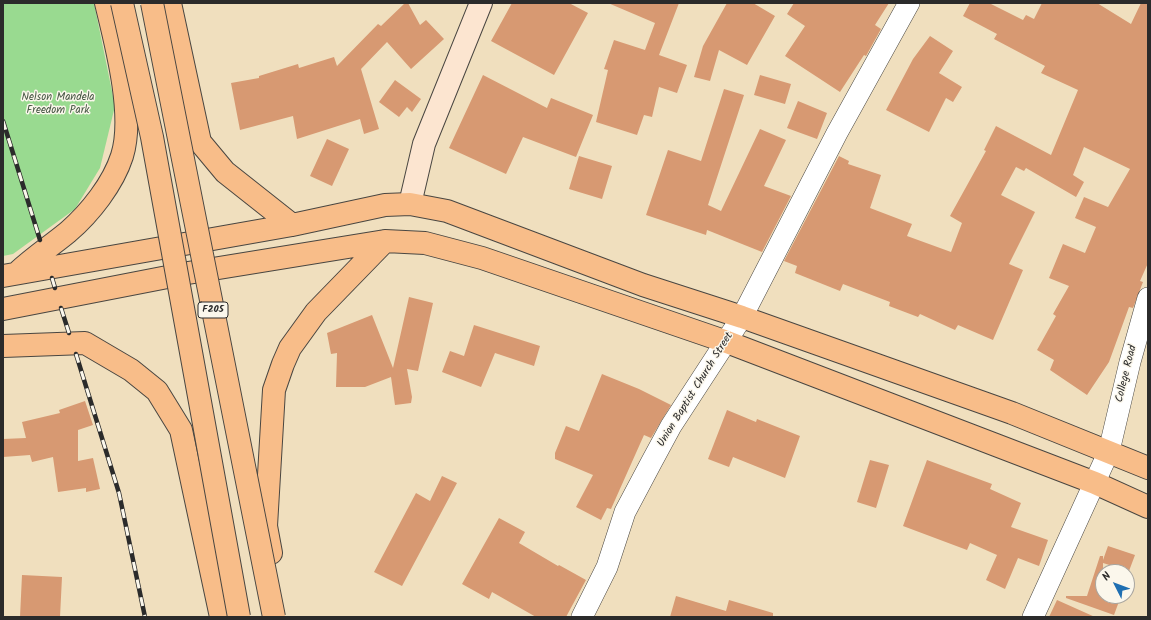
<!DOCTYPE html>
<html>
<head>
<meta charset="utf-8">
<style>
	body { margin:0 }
	#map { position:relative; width:1151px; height:620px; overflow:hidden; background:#f0dfbe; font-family:Kalam,sans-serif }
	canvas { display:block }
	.frame { position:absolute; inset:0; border:4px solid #2b2b2b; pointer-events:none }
	.north { position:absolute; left:1095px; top:564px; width:40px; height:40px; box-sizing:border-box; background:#fbf7ec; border:1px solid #a8a59f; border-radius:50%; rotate:312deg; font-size:11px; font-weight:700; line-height:16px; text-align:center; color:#2b2b2b }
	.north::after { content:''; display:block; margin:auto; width:14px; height:18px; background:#1f6fb2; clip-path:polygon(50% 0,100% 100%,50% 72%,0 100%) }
</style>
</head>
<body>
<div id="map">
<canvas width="1151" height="620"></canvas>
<div class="frame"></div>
<div class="north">N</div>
</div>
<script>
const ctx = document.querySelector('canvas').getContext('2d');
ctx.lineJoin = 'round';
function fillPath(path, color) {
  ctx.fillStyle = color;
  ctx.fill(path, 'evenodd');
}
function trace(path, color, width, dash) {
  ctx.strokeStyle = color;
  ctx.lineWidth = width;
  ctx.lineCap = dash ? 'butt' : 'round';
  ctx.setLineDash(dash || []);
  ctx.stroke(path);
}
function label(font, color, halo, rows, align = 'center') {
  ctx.font = font + ' Kalam,sans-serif';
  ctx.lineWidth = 3;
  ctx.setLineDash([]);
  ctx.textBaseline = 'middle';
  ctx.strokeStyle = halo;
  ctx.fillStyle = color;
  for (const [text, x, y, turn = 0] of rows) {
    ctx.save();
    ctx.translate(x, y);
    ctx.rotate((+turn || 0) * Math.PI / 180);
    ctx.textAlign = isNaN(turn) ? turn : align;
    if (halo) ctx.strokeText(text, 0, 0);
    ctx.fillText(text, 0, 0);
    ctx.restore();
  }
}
fillPath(new Path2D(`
	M3,3H94L115,106L100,168L75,209L13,254L3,256Z`), '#99da90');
fillPath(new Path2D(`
	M405,3H408L420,25L426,20L444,39L411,69L387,42L361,69L379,129L364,134L360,119L297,139L293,116L240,130L231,83L259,78V76L298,64L299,68L334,57L337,66L378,24L381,26Z
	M512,3H569L588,13L554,75L491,41Z
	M608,3H679L659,55L687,65L677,93L659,87L652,117L644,115L637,135L596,122L608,70L604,69L614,40L645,50L655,23Z
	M727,3H753L775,16L747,65L719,50L710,81L694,77L703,46Z
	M794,3H889L875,25L881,29L866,56L864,55L840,92L785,56L805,26L787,14Z
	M970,3H989L1023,20L1026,15L1034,19L1042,3H1097L1131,24L1141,3H1148V263L1140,281L1143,282L1133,308L1129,307L1109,362L1087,395L1050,370L1054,360L1037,350L1056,316L1053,314L1069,286L1049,278L1063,244L1085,253L1096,227L1075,218L1084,197L1108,207L1130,169L1084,147L1073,175L1084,182L1076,197L1026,168L1024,171L1016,167L1001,195L1035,212L1009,264L1023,270L993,340L958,325L955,330L920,314L918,317L889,306L890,302L843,284L840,291L795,273L797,266L784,261L839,156L849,161L848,164L881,175L870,208L912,224L907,236L951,252L962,223L950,216L986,151L984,150L996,126L1051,155L1078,90L1041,73L1045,66L994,39L997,34L963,16Z
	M930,36L953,51L939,73L962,87L953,102L946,98L929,132L886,110L913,59Z
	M483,75L547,108L551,98L593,115L576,157L523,137L506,174L449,148Z
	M760,75L791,84L785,104L754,95Z
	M395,80L421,99L412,112L407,107L399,117L379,102Z
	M724,89L744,95L708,205L721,211L760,129L786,140L764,186L791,196L762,252L707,230L706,235L646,215L668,150L701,161Z
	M798,101L827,113L817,139L787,128Z
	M327,139L349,149L332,186L310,176Z
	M579,156L612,166L602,199L569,189Z
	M409,297L433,303L418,371L407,369L412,397L411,403L395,405L391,377L365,387H336L337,353L331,354L327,333L372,315L393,368Z
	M474,325L540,346L534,366L495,353L481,387L442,372L450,351L464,356Z
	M602,374L639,389L671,405L651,438L644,435L611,509L607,508L601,520L576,507L593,475L555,459V453L566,426L579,431Z
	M85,401L93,425L78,430V461L93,458L100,489L86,492V488L58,492L53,457L32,462L30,455L3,457V439L26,438L22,422L60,413L59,410Z
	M727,410L756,422L757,419L800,436L785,478L733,457L729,467L708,459Z
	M870,460L889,465L876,508L857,502Z
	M927,460L992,484L990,489L1021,503L1011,527L1048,540L1039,566L1018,558L1005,589L986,580L997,555L970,543L967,550L903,526Z
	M442,476L457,483L402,586L374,572L416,493L430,501Z
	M499,518L525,532L519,543L558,566L559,565L586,580L566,617H536L492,592L489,599L462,584Z
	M1108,546L1135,555L1129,571L1103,563V596H1121L1114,615L1066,598V596H1087L1100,556H1103V560Z
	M22,575L62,577L60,617H20Z
	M676,596L726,611L729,600L773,613V617H670Z
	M1057,600L1095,617H1049Z`), '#d79972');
const street = new Path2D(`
	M582,617L607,567L625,512L651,463L671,426L742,317L837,133L909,3
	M1033,617L1109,451L1130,362L1148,298`);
const secondary = new Path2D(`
	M410,204L424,144L481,3`);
const primary = new Path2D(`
	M170,3L200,142L225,172L292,225
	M18,272C34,257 51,246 68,232C90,213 113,184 122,156C135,115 116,44 106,3
	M3,276L292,225L385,205L410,204L447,211L643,285L742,317L1012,413L1148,468
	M3,309L188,273L385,241L425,243L482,258L727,342L1095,483L1148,507
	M3,346L85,343L131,370L157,391L181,430L221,617
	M271,553L266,526L274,390L283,364L290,348L316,312L385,241`);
trace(street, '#494641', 22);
trace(secondary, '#494641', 24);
trace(primary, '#494641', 24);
trace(street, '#fff', 21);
trace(secondary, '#fce5d0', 22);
trace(primary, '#f8bd89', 22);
const rail = new Path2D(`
	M3,121L40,240
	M52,278L55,288
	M61,308L69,333
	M76,354L119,493L145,617`);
trace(rail, '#2b2b2b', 4.5);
trace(rail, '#fbf7ec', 3, [9]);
const primaryBridge = new Path2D(`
	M122,3L152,137L239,617
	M152,3L274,617`);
trace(primaryBridge, '#494641', 24, []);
trace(primaryBridge, '#f8bd89', 22);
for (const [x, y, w] of [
	[213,310,30]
]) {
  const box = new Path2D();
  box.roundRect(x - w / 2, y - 8, w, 16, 3);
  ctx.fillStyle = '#fbf7ec';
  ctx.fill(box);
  trace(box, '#2b2b2b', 1);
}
label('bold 10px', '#2b2b2b', null, [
	["F205",213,310]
]);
label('11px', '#465744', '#fbf7ec', [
	["Nelson Mandela",58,98],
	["Freedom Park",58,111]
]);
label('11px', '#2b2b2b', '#fbf7ec', [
	["College Road",1127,374,-76],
	["Union Baptist Church Street",696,390,-58]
]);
</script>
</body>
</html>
